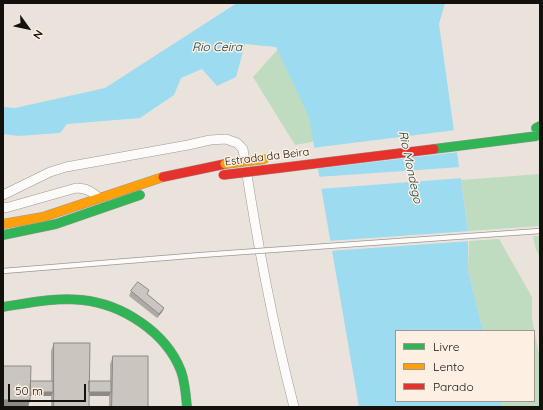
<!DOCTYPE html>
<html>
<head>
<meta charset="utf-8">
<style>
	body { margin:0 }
	#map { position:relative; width:543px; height:410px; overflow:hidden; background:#eae3dc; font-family:Quicksand,sans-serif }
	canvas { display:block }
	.frame { position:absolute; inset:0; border:4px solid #14100c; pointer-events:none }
	.legend { position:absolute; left:395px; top:330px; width:140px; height:72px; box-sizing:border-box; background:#fdf0e3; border:1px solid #a0968d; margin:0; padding:5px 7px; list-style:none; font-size:12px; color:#14100c }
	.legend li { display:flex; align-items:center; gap:8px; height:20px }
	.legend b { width:20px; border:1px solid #a0968d }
	.north { position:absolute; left:8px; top:8px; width:40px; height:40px; -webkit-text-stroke:3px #fdf0e3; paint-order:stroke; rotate:123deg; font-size:11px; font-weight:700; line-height:16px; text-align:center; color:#14100c }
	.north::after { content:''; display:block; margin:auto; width:14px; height:18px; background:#14100c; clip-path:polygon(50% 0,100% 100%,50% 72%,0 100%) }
	.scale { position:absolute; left:8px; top:384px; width:78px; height:18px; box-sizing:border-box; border:2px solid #14100c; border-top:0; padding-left:5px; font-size:12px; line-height:14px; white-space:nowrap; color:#14100c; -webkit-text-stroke:3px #fdf0e3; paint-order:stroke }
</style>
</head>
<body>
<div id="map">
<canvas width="543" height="410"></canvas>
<div class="frame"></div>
<ul class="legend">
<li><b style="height:5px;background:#30b455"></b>Livre</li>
<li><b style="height:5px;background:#ff9f0a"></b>Lento</li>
<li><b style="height:5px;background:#e5322d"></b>Parado</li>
</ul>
<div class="north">N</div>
<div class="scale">50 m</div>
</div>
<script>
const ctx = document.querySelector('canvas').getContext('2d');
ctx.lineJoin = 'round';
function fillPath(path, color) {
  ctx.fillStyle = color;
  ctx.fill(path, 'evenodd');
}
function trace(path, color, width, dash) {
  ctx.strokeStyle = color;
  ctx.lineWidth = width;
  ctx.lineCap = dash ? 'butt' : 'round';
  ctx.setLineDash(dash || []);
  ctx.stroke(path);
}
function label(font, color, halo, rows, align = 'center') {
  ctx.font = font + ' Quicksand,sans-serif';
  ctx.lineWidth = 3;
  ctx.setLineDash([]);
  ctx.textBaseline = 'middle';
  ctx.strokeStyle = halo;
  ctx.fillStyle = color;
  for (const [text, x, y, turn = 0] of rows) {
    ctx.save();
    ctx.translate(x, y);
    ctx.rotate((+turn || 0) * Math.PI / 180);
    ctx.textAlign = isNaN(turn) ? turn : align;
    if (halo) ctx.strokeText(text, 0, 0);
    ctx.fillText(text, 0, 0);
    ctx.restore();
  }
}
fillPath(new Path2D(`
	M287,39L371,131L295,145L253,77Z
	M540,174V226L468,231L461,180Z
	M533,236H540V256L536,250Z
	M499,239L532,297V319L540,360V407H502L501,401H534V331H483L468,271L469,241Z`), '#bfdbc0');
fillPath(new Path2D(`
	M237,3H445L439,24L468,231V271L483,331H396V401H501L502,407H359L309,117L276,47L245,44L236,77L217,86L202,69L181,78L174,95L140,118L67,124L60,133L18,136L3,134V107L15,108L105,88Z`), '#9cdbf0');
fillPath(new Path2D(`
	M456,130L459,152L315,169L312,148Z
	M461,167L463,178L319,189L317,177Z
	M470,231L471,241L330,251L328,241Z`), '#eae3dc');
const lane = new Path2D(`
	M3,271L201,255`);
const street = new Path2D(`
	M3,195L50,172L66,167L188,145L210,140L226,139L237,143L243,149C256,236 272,322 294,407
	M3,208L9,207L76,188C86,188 91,191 99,198`);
const fast = new Path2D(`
	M536,128L540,126
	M3,235L56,224L140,195
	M3,307C28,303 56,297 82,300C122,304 166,332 181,371C185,382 186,395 187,407`);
const slow = new Path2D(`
	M3,224L43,217L163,177`);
const jam = new Path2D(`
	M163,177L225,164`);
trace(lane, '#9d9893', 6);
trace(street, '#9d9893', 10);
trace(fast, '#9d9893', 10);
trace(slow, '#9d9893', 10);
trace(jam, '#9d9893', 10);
trace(lane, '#fcfbfa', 4.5);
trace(street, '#fcfbfa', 9);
trace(fast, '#30b455', 9);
trace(slow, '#ff9f0a', 9);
trace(jam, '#e5322d', 9);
const laneBridge = new Path2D(`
	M201,255L540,231`);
const fastBridge = new Path2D(`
	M434,149L537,136`);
const slowBridge = new Path2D(`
	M225,164L265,159`);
const jamBridge = new Path2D(`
	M223,175L434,149`);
trace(laneBridge, '#9d9893', 6, []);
trace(fastBridge, '#9d9893', 10, []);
trace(slowBridge, '#9d9893', 10, []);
trace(jamBridge, '#9d9893', 10, []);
trace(laneBridge, '#fcfbfa', 4.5);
trace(fastBridge, '#30b455', 9);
trace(slowBridge, '#ff9f0a', 9);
trace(jamBridge, '#e5322d', 9);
fillPath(new Path2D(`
	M131,291L148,295L164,308L162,312L157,318L129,296Z
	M54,343L89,381H110V364L113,356L148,407H109V396H89V407H51V396H30V400L28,407L3,406V366L31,381H51V351Z`), '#aea9a4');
fillPath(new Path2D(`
	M164,308L162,312L157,318L159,314Z
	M30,392H53L51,396H28Z
	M88,392H111L109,396H86Z
	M3,400H30L28,407L3,406Z`), '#8d8a86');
const building = new Path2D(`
	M138,282L149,290L147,294L164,308L159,314L131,291Z
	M54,343H90L89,407H54Z
	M113,356H148V407H112Z
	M3,366H31L30,400H3Z
	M31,381H53V392H30Z
	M89,381H111V392H89Z`);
fillPath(building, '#cac5bf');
trace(building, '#8d8a86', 1);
label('11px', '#14100c', '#fdf0e3', [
	["Estrada da Beira",267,157,-7]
]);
label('italic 12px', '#043340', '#fdf0e3', [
	["Rio Ceira",217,47],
	["Rio Mondego",410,167,78]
]);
</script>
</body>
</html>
